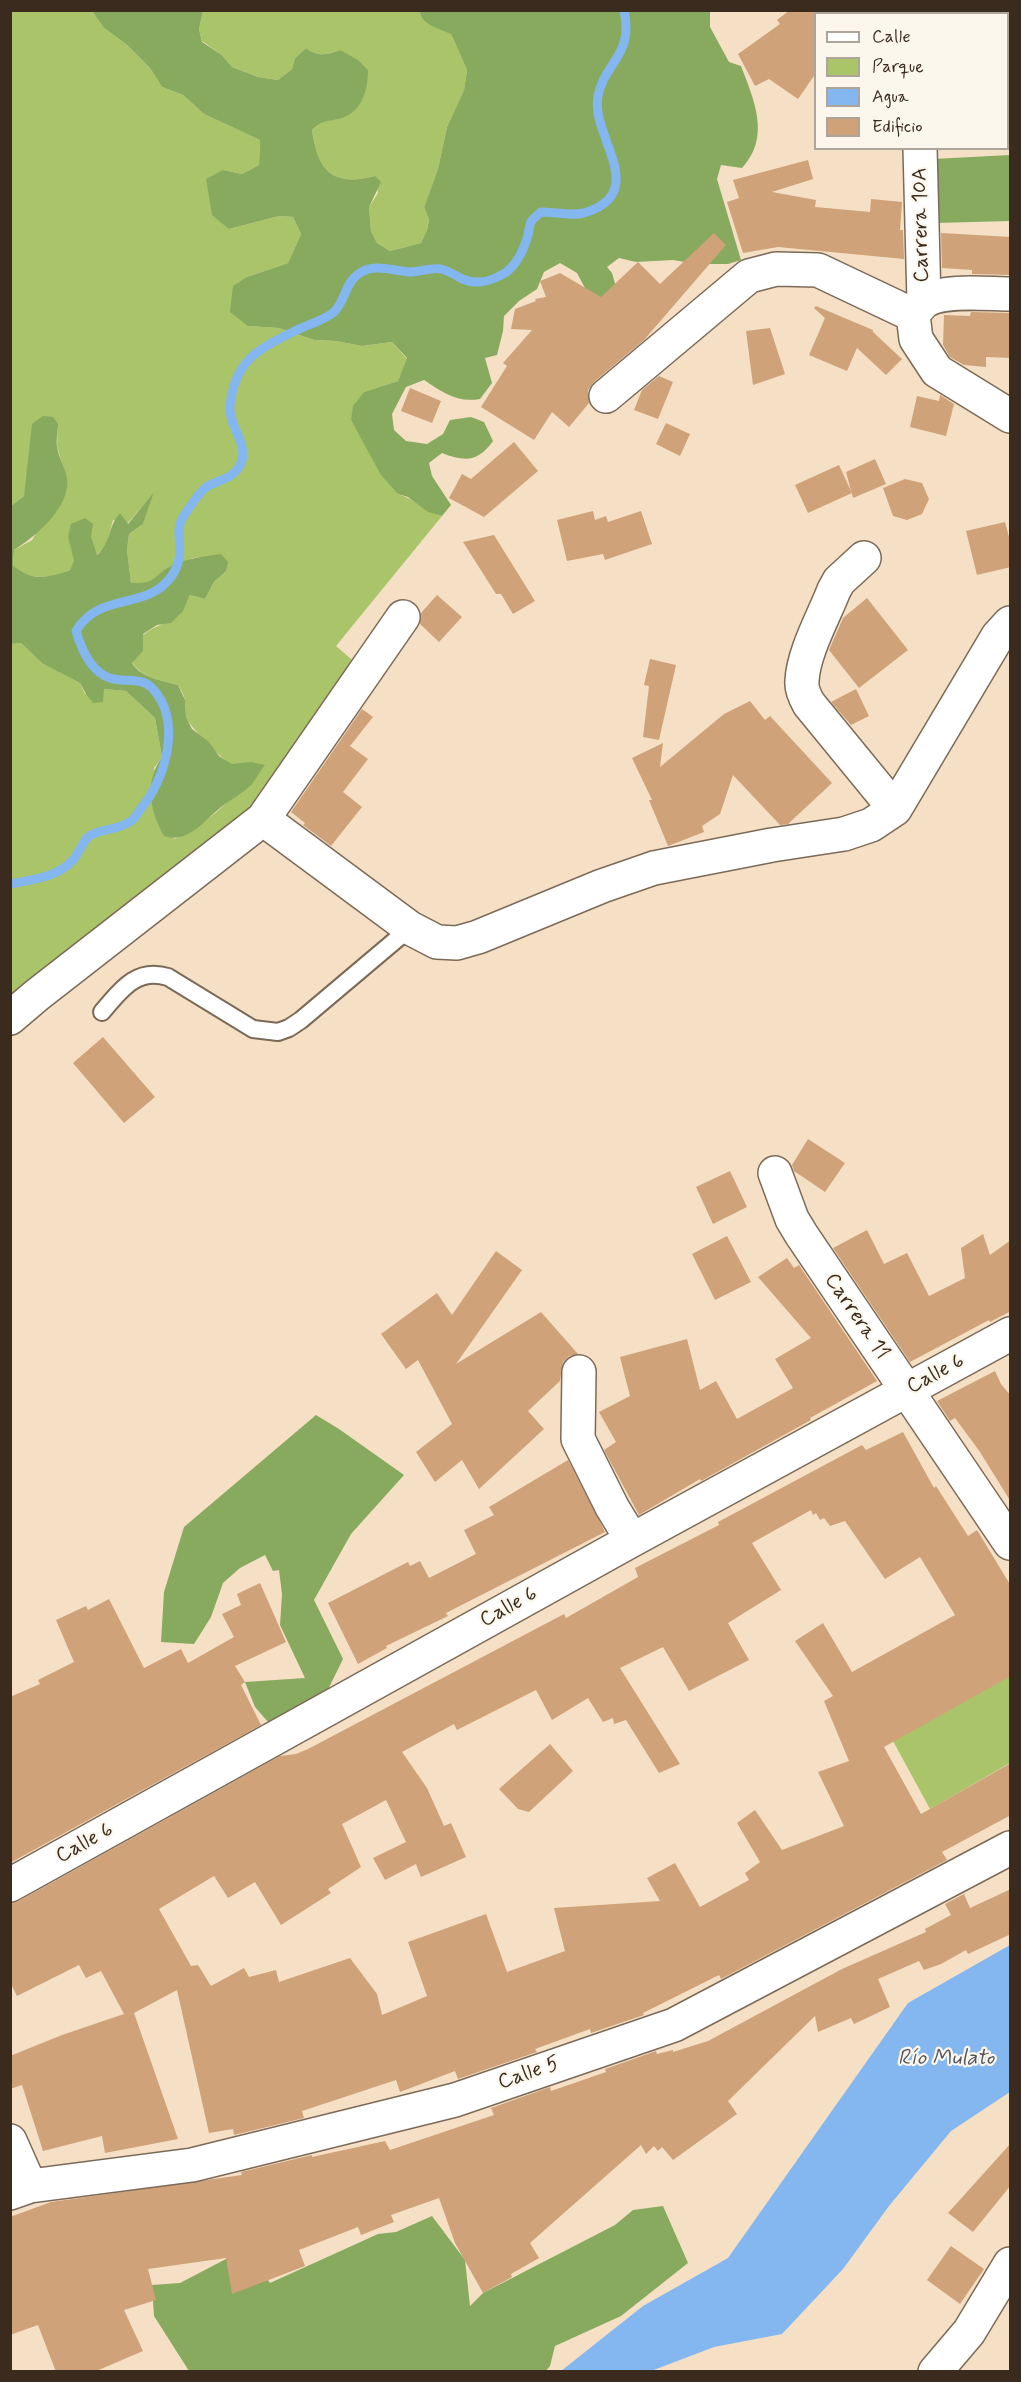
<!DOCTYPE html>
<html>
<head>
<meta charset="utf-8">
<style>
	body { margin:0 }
	#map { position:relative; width:1021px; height:2382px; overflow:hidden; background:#f5e0c5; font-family:Mynerve,sans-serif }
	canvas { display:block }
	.frame { position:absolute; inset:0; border:12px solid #3b2a1e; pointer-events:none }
	.legend { position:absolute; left:814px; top:12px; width:195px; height:138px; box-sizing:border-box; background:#fbf7ec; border:2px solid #aea59a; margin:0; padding:8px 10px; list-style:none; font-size:18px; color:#3b2a1e }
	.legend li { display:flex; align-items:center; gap:12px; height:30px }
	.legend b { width:30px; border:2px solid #aea59a }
</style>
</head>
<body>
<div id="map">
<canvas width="1021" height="2382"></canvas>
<div class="frame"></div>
<ul class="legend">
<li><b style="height:8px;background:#fff"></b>Calle</li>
<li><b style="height:16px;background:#aac46a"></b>Parque</li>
<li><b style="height:16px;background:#84b6f0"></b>Agua</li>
<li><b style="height:16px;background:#cfa279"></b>Edificio</li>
</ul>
</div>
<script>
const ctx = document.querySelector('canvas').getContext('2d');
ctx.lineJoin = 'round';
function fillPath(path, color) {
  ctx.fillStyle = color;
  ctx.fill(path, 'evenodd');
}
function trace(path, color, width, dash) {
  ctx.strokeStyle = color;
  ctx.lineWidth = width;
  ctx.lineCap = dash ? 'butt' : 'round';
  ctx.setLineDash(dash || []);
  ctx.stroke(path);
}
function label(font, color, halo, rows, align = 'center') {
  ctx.font = font + ' Mynerve,sans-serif';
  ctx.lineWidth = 4.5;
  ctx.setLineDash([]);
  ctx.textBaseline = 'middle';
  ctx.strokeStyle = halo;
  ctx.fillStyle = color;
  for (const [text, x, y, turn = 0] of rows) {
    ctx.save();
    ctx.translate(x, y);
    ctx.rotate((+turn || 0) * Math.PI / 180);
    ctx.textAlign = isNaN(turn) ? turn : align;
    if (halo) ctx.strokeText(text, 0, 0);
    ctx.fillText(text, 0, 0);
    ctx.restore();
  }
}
fillPath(new Path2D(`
	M419,10L420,15L451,34L467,70L464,90L447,127L438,169L424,207L429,220L427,230L421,243L390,251L377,243L371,231L369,207L378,193L375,176C332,187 318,171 312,130L325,120L338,119L340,50C327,55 318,57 306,48L295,58L292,69L278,80L258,77L232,67L222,55L202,41L199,29L203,11Z
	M11,11H92L103,27L127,45L150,68L162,87L183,95L204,114L260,140L259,165L242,174L223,170L229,229L279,216L293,217L301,234L288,263L247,277L248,326L279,328L314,340L336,341L362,346L392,342L407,359L398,381L364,392L351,420L398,494C414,499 426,511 442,516L336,646L358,665L231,840L11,997V644L21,643L43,664L80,683L85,694L104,689L126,691L155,718L162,757L154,768L174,839C210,825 236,792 264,766C252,762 239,766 232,764C223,761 188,725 186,717C185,712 186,707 185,702C185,696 181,690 178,685C163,681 140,677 132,662L143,650V635C168,616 176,630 190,595L205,599L214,582L226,571L203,557L193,558L169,567L149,583H131L127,550L129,534L143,524L153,494L127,524L113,520L106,547L96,555L91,536L70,570L54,576L41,577L24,575L13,565L14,550L32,540L67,480L57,446L58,424L27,482L24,496L11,506Z
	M1010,1676V1763L930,1809L893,1741Z`), '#aac46a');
fillPath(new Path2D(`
	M92,11H203L199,29L202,42L222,55L232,67L258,77L278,80L292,69L295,58L306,48C318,57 327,55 340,50L358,60L368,70C368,91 361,115 338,119C324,122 324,120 312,130C318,171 332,187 375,176L381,182L369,207L371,231L377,243L390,251L421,243L427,230L429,220L424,207L438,169L447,127L464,90L467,70L451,34C439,28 423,26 419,11H710V27L729,62L741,66C754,100 771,137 742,168L721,165L717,179L741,260L728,264H697L673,260L636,262L619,258L607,267L612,273L618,294L594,305L577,273L560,263L544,272L537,289L519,301L504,316L503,331L497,355L485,358L492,383L480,399C457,403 442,392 424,380L406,387L392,414L394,430L406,441L427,444L443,434L450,420L471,417L484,422L493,441C478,462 465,462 442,453L429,463L432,476L451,505L442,516L428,512L408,497L398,494L381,475L351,420L353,406L364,392L398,381L407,358L392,342L362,346L336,341L314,340L279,328L248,326L230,312L233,286L247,277L288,263L301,234L293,217L279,216L229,229L212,215L206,179L223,170L242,174L259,165L260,140L204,114L183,95L162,87L150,68L127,45L103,27Z
	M918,11H1010V122L1008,119V14H918Z
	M1010,155V221L936,223L933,159Z
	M43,416L53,417L58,424C58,431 56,440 57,447C59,458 65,468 67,478C71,507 35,537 14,550L13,565C31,582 48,578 70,570L74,561L68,536L71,524L85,518L93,524L91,536L97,555C111,543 108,526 120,513L128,524L154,492L143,524L129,534L127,550L131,583C156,584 151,578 169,567C185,558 203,557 221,554L228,562L226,571L214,582L205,599L190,595L183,611L171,623L157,625L143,634V651L132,663C140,677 163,681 178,685L185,700L186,717L192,729L209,742L219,756L232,764L251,762L265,765C260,771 256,779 251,785C242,794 230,800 220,808C204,821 188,844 164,836C150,811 144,782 162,757L155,718L126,691L104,689L103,702L93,703L86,694L80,683L43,664L21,643L11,644V506L24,496L32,424Z
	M316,1415L339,1429L404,1475L351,1534L314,1600L343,1659L315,1716L276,1731L255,1707L245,1682L305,1678L280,1625L282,1594L279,1570L273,1571L265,1555L240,1568L223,1583L211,1617L194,1644L161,1642L164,1592L184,1527Z
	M663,2206L688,2263L621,2316L555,2346L550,2366L545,2372L189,2371L154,2316L152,2285L180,2283L247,2248L270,2283L378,2234L396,2232L432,2216L465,2260L470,2306L483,2293L615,2225L633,2210Z`), '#87aa5e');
fillPath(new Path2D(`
	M1010,1945V2092L951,2131L889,2206L843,2269L782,2334L714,2347L651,2371H561L643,2306L728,2258L908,2003Z`), '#84b6f0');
trace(new Path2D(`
	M10,884C32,880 58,877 73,860C79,853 82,843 88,837C97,829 118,831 131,821C136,818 138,812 142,807C166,778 182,721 153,689C141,676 124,683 110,678C91,672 81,648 76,631C100,591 146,611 171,577C189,552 172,535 183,517C187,511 200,492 205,488C216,480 231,480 239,467C252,447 228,427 230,406C235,359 259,349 297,330C309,324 323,321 334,312C345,302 345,284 357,275C373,262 392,271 410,272C420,272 432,267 441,269C449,271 455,275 462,279C476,285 492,281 505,273C518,264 524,249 528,235C529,231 529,225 531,222C533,218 538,215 541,212C556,212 574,217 587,212C650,191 590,135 598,96C605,61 634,56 624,10`), '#84b6f0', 9);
fillPath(new Path2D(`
	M790,10H816V73L798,99L769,79L755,86L738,54L780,24L777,20Z
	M808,160L813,179L772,192L816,200L815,207L870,212L871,199L902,202L900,230H903L904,259L778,247L743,253L727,202L739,198L733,180Z
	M714,233L726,245L644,340L594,382L588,390L589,403L569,427L552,412L534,440L481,407L507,366L503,363L532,330L511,329L515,309L536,301L535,299L546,297L540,281L560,273L601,297L638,262L660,284Z
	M941,233L1011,237V275L972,274V270L942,268Z
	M816,306L873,330V332L902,359L886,375L857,348L847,371L809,355L825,318L814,308Z
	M971,312L1011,313V358L986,357V367L964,365L950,357L943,345L944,315L970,316Z
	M770,328L785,374L753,385L746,331Z
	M659,376L673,382L658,419L634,410L642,390Z
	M410,388L441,401L432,423L401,411Z
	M940,395L954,404L946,436L910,427L917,396L939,401Z
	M666,423L690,434L680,456L656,444Z
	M514,442L538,471L484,517L449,498L462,474L471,479Z
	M875,459L886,484L853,498L846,472Z
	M839,465L852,493L808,513L795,485Z
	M905,479L922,483L929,499L922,514L907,520L893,516L883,488Z
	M593,511L595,520L606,516L608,522L641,511L652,544L605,560L603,554L567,561L557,520Z
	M1005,522L1011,544V567L977,575L966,531Z
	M494,535L535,601L513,614L501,594H496L463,542Z
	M437,595L462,617L439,642L420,624L421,613Z
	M867,598L908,650L859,688L829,650L843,618Z
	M650,659L676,665L659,740L643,737L649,686L644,685Z
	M856,689L869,716L851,725L831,702Z
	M750,701L765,720L770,716L832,783L788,824L780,825L733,775L720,814L702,826L704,832L668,846L649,800H652L632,758L663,743L660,767L724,714Z
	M362,709L373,717L350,746L368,759L343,792L362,807L331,846L303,825L305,823L291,812Z
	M103,1037L155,1097L124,1123L73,1063Z
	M808,1139L845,1163L825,1192L794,1171L792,1165Z
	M730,1171L747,1207L713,1224L696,1187Z
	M867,1230L884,1264L907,1253L929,1296L965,1278L961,1248L983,1234L990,1255L1011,1240V1311L990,1322L989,1320L910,1362L833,1248Z
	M727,1236L751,1282L715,1300L692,1254Z
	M496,1251L522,1270L456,1364L541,1312L578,1354L569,1356L563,1362L560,1381L528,1411L544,1429L479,1489L462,1460L435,1482L416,1452L452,1424L418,1360L406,1369L381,1334L437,1293L452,1315Z
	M787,1258L794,1268L799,1265L877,1381L810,1418L811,1420L701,1481L700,1479L639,1515L604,1450L616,1442L599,1412L630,1396L620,1357L687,1339L700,1390L716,1381L737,1419L793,1388L775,1359L811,1338L758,1277Z
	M995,1371L1001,1384L1011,1396V1502L980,1452L955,1418L950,1421L937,1401Z
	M903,1432L934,1488L936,1486L968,1536L977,1530L1011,1586V1676L884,1747L921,1814L1011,1763V1815L942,1852L947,1860L721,1979L719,1975L643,2013L644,2015L591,2033L590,2029L535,2049L537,2052L458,2079L455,2071L400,2092L396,2080L302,2111L304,2118L234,2135L233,2129L209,2133L177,1990L134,2013L178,2139L105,2153L102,2136L43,2151L22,2085L10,2089V2056L62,2035L124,2014L101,1971L86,1978L79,1965L17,1996L10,1982V1904L19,1901L280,1756L296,1754L308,1749L564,1614L566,1618L638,1577L635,1568L719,1525L718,1522L862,1445L866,1450ZM811,1510L813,1515L816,1513L820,1520L824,1518L830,1526L845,1521L885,1579L920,1557L955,1615L852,1672L823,1623L795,1641L833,1696L824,1701L849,1761L818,1772L844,1826L782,1850L755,1810L737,1823L760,1862L745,1873L749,1880L700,1907L675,1863L647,1878L660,1901L554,1908L565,1951L507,1972L486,1914L408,1942L427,1996L382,2015L377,1994L350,1958L279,1982L276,1970L249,1977L244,1968L211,1986L198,1965L191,1966L159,1909L214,1876L228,1898L255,1882L281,1925L331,1893L328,1889L361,1867L342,1824L386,1800L406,1842L373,1858L385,1880L416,1864L421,1877L466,1857L451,1823L444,1826L427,1788L402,1752L454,1724L457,1730L536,1690L552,1720L588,1698L603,1722L613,1718L614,1724L626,1720L659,1773L680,1764L620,1668L663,1647L689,1691L749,1660L728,1623L781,1590L752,1543Z
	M568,1460L605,1532L446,1613L448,1616L386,1646L387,1648L358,1664L328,1603L408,1562L410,1566L420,1561L429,1578L476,1554L464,1530L494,1515L489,1507Z
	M260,1583L286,1642L235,1666L245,1682L241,1685L261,1725L10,1863V1697L40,1684L38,1680L74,1662L56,1620L86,1606L88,1610L109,1599L144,1668L181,1649L188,1663L234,1637L222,1614L241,1605L237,1594Z
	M550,1744L573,1771L529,1812L518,1809L499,1789Z
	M1011,1889V1934L968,1954L966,1950L941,1964L924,1970L919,1961L878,1979L890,2007L854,2024L851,2018L818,2032L815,2016L728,2101L737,2114L673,2160L662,2147L658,2151L654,2146L646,2154L641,2145L530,2243L539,2258L511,2274L512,2277L483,2293L455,2243L439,2198L391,2215L394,2222L361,2235L358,2227L299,2250L305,2266L232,2294L226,2258L148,2269L156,2300L124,2310L143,2351L94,2372H56L38,2325L10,2335V2217L51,2202L242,2175L241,2172L312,2155V2157L385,2141L390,2150L494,2115L491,2108L550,2087L551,2091L606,2072L605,2069L656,2051L657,2054L673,2050V2052L708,2041L842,1969L926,1932L925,1929L951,1915L945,1904L964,1894L970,1908Z
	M1011,2143V2185L973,2232L948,2213Z
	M951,2246L984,2269L960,2304L927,2280Z`), '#cfa279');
const service = new Path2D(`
	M102,1012C120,991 136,967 168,977L253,1029L278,1032L289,1028L301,1020L410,928`);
const minor = new Path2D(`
	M859,10L861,14
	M920,148L924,302
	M913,315L916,339L937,371L1010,416
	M913,315C916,311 920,305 925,301C944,289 988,294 1010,294
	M606,396L749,276L776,269L818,270L913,315
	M864,558L839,581L834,590C824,616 803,653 802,681C801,689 805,697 809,704L895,809
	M263,819L410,928L437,942L457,943L478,937L602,886L654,868L772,845L844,834L871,825L895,809L998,636L1010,623
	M10,1018L37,995L263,819L403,617
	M775,1173L792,1219L801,1234L1010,1543
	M579,1372L578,1439L612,1507L632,1540
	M10,1885L632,1540L1010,1334
	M10,2141L30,2186
	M10,2193L30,2186L192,2165L455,2100L674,2025L1010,1848
	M935,2372L969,2332L1010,2264`);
trace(service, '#7c6a58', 20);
trace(minor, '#7c6a58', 36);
trace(service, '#fff', 16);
trace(minor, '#fff', 33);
label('21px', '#3b2a1e', '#fbf7ec', [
	["Carrera 10A",922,225,-91],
	["Carrera 11",856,1317,56],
	["Calle 6",936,1375,-28],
	["Calle 6",509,1608,-29],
	["Calle 6",85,1844,-29],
	["Calle 5",529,2074,-19]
]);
label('italic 22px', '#51545d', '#fbf7ec', [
	["Río Mulato",946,2059]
]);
</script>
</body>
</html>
